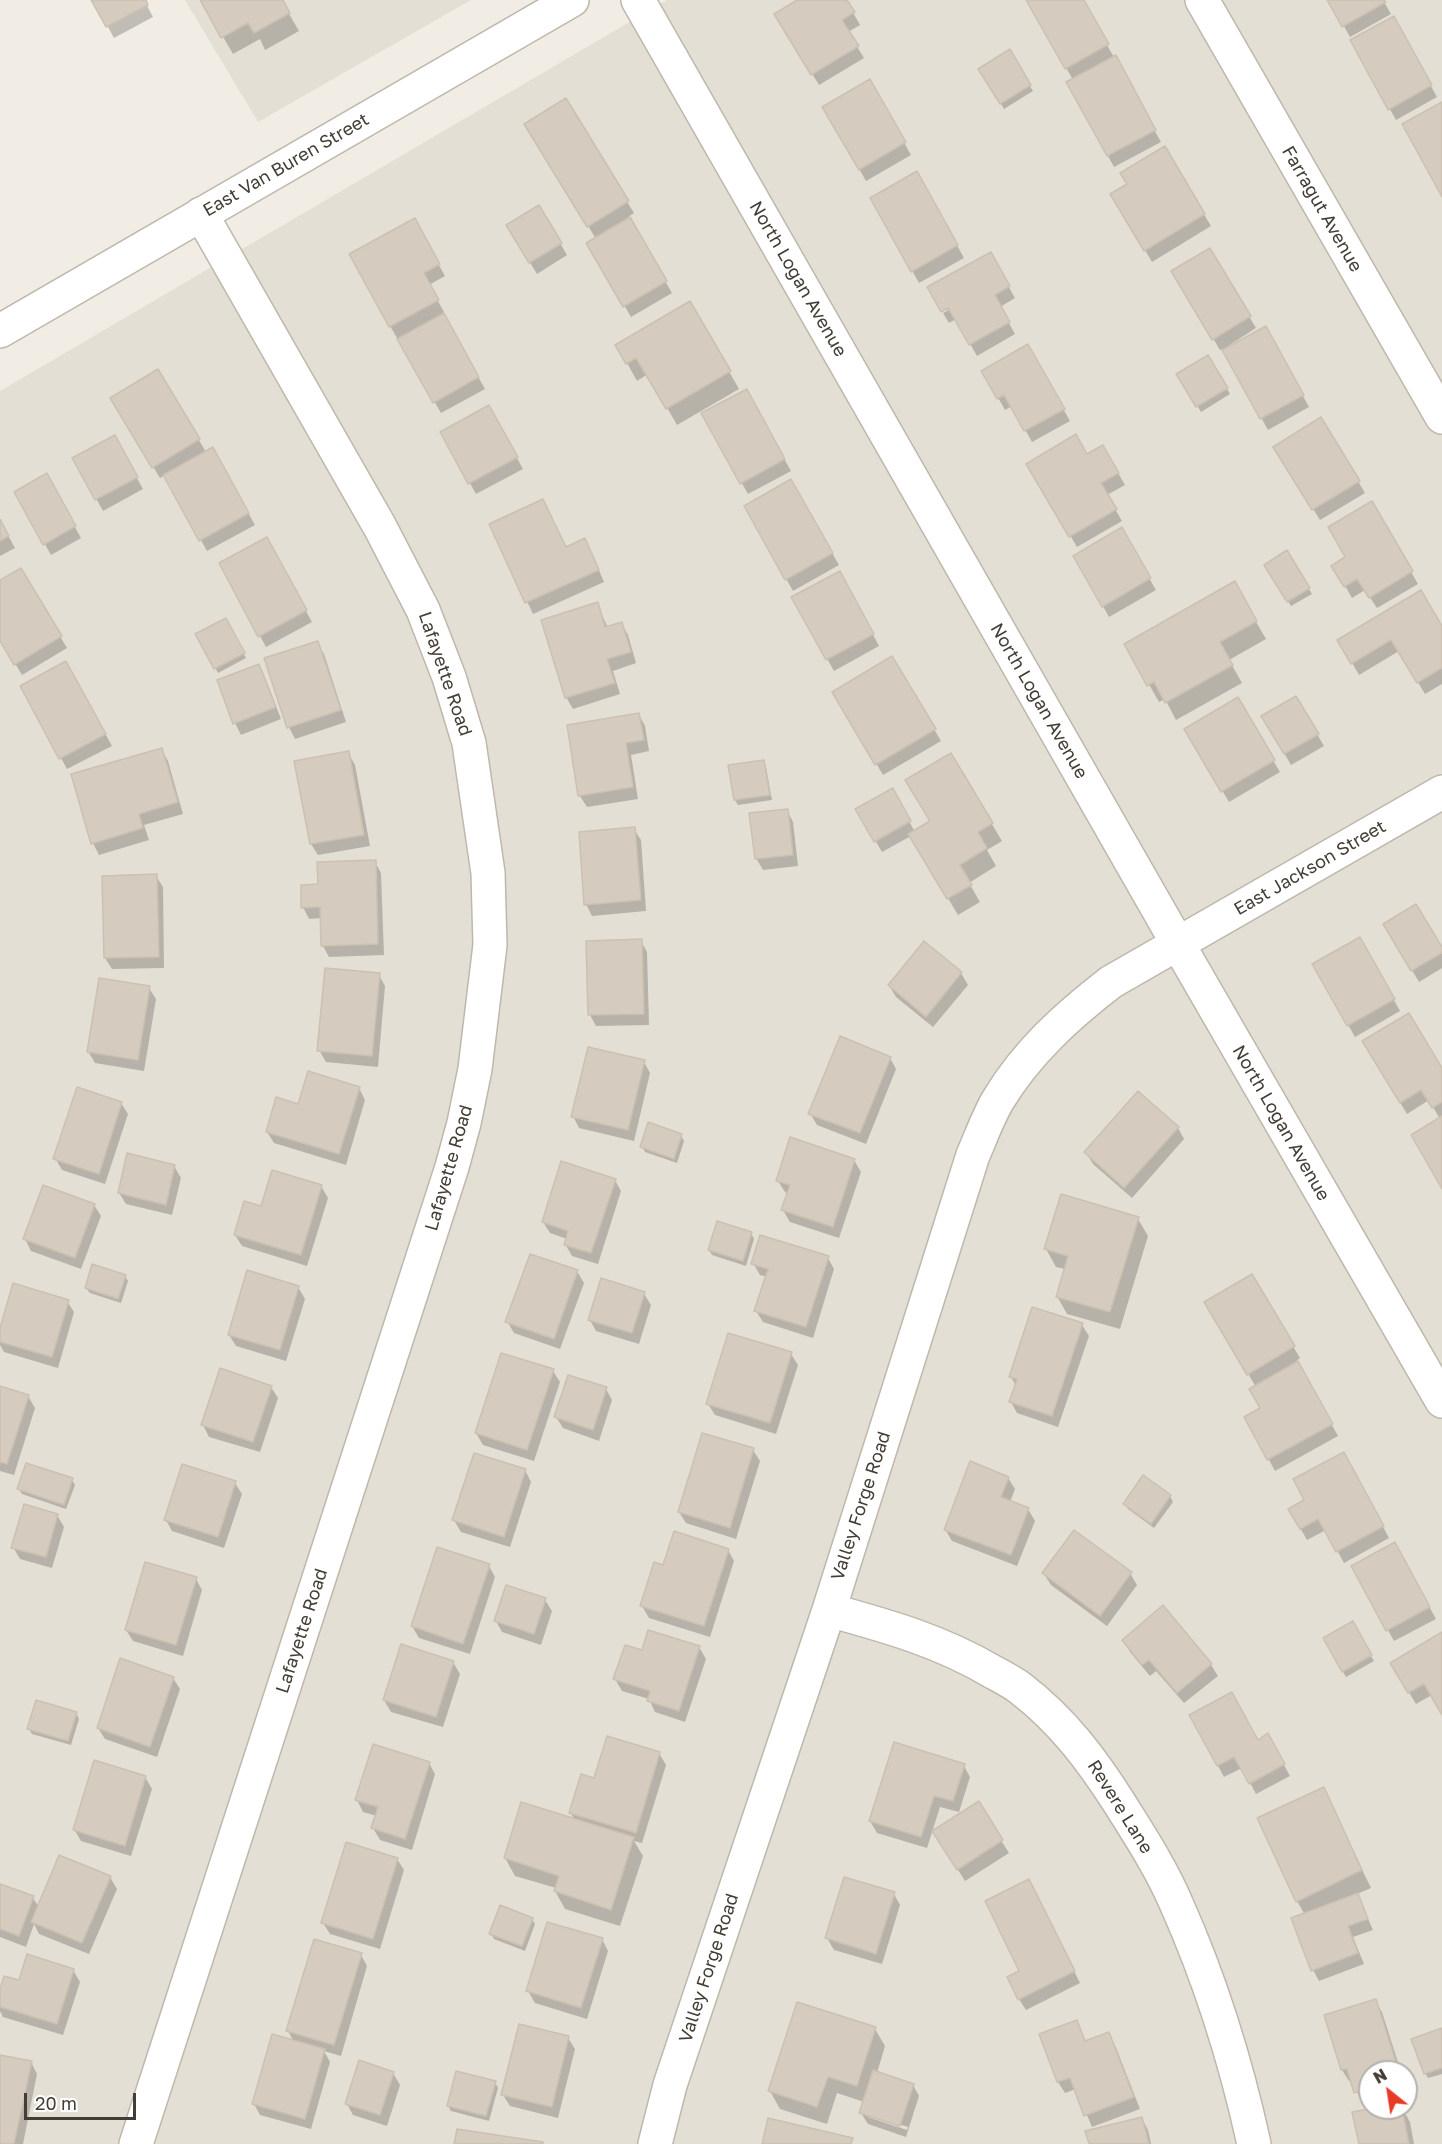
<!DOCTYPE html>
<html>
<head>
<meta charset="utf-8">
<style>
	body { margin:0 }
	#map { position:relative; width:1442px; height:2144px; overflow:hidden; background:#f1ede5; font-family:"Golos Text",sans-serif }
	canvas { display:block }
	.north { position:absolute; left:1358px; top:2060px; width:60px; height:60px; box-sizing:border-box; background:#fff; border:2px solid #b4b1ae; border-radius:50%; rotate:330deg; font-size:16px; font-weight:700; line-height:24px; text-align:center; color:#433d35 }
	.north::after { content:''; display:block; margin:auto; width:21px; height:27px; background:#e73b27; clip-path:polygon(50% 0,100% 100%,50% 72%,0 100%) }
	.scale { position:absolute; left:24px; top:2093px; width:112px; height:27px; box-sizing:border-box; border:3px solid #433d35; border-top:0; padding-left:8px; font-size:18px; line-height:21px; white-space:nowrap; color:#433d35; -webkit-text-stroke:4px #fff; paint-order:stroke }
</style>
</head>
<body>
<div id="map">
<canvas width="1442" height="2144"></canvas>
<div class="north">N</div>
<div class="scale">20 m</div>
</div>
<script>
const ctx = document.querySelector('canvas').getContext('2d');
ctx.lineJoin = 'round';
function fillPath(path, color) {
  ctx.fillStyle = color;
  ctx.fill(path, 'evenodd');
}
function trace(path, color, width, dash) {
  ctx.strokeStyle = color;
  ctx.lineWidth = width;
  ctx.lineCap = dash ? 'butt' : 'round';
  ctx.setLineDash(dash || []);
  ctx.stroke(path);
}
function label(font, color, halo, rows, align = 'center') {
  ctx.font = font + ' "Golos Text",sans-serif';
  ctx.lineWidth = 4.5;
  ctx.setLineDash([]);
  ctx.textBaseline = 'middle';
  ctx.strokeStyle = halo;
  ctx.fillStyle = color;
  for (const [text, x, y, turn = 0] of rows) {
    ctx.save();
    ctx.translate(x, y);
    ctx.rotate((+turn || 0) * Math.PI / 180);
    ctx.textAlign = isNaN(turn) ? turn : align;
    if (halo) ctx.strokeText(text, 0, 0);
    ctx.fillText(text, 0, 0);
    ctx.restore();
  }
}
fillPath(new Path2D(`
	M185,0H471L258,122Z
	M667,0H1442V2144H0V391ZM1370,2072H1406V2108H1370Z`), '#e4dfd4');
fillPath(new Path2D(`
	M93,0H144L153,17L114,38Z
	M202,0H281L299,31L265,50L260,39L233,54Z
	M800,0H846L860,25L848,32L864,58L819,85L776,14Z
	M1028,0H1082L1161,142L1114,167L1068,82L1073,80Z
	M1329,0H1383L1391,14L1350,37Z
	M1393,18L1437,97L1396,120L1352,41Z
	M1009,52L1033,91L1004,109L980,69Z
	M870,81L911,155L866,181L824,107Z
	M565,100L634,213L628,217L672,293L631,317L588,243L596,239L526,124Z
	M1164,148L1211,226L1152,262L1112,194L1129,185Z
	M917,173L964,258L919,283L872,199Z
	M539,207L567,255L537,274L508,226Z
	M414,220L445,276L429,285L444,312L442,313L485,389L441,413L390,326Z
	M1209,250L1256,328L1228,346L1229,348L1265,328L1309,407L1268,430L1223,349L1220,350L1173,271Z
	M990,254L1015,298L1000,307L1015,334L977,356L956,319L949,323L943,313L956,306Z
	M690,303L739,389L677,425L648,374L637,381L617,345Z
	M1028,346L1070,421L1032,442L1012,406L1005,410L983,371Z
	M1208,357L1230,394L1201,412L1178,374Z
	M158,371L206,452L212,449L255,525L207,551L165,475L160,478L112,398Z
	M746,391L791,471L748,494L703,414Z
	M489,407L523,469L476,494L442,433Z
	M1321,419L1365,493L1320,520L1275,447Z
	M114,437L143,489L103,511L74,458Z
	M1103,447L1125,485L1107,495L1122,521L1077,547L1028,464L1087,456Z
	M46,475L81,538L51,555L16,493Z
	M791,481L839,565L793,591L746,507Z
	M1371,503L1418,584L1377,608L1365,590L1352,598L1340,577Z
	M0,521L15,548L0,556Z
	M491,525L566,549L591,552L604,582L533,614Z
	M1121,530L1156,590L1109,617L1075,556Z
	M266,539L312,622L266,647L260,636Z
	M1287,553L1312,594L1291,606L1266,565Z
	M21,570L67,648L22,675L0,638V582Z
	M846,584L879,646L834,671L793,598Z
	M1234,584L1266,639L1229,660L1242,683L1176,720L1165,699L1159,702L1126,644Z
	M597,604L608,628L621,623L628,635L636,663L613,671L620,694L573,709L566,697Z
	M225,620L246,658L218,673L197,635Z
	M1442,629V684L1425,694L1399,651L1359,675L1339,640Z
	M317,643L324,654L346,722L295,739L289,727Z
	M892,658L941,741L883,775L834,693Z
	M66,663L112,746L67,769L61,758Z
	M258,666L265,678L281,719L241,735L235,723Z
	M1296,698L1324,746L1291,765L1263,716Z
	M1237,699L1280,772L1229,802L1186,729Z
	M639,715L645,726L649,751L631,755L638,799L587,807L580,796L569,727Z
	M161,749L168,761L183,814L144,825L149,840L99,855L93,843Z
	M348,753L355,765L370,846L318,855L311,844L296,762Z
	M951,755L1002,841L987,850L996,866L969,883L980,902L958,915L911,836L882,852L857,809L892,790L915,832L932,822Z
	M763,761L766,767L772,800L738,805L735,800L730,767Z
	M787,810L793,822L798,866L763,870L756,858Z
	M634,829L641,840L646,911L592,916L586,904Z
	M375,862L381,873L384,955L329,957L323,946L322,918L309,919L303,907L320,886Z
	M156,876L163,887L164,968L112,969L105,958Z
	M1385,925L1442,950V968L1419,982Z
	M1360,939L1400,1011L1355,1037L1314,964Z
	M641,941L647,952L649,1025L596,1026L590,1015Z
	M961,973L968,985L933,1027L896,997L889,985Z
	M379,975L385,986L378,1067L326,1062L319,1050Z
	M149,988L156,999L144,1071L95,1063L88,1051Z
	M1364,1042L1442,1071V1186L1440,1119L1429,1100L1407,1114Z
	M890,1058L896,1069L866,1144L817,1125L810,1113Z
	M644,1062L650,1073L634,1141L579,1128L573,1116Z
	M359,1088L365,1100L346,1165L274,1143L267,1132L299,1106Z
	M121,1103L128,1114L105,1184L62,1170L55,1158Z
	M1178,1128L1184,1139L1132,1198L1093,1164L1086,1152Z
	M681,1136L684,1141L677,1163L645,1152L642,1146Z
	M854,1160L861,1172L839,1238L790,1222L783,1210L789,1194L785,1192L778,1181Z
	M174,1166L181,1178L172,1215L126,1204L119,1193Z
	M615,1180L621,1191L598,1264L572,1256L565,1244L567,1239L550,1233L543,1222Z
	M321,1186L328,1198L307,1266L242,1246L235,1235L262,1208Z
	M94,1205L101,1216L81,1269L31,1251L25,1239Z
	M1138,1219L1148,1236L1120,1329L1067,1314L1057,1296L1065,1269L1056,1267L1046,1249Z
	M751,1233L754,1239L746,1266L712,1255L709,1250Z
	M828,1258L834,1269L813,1338L763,1322L756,1311L767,1277L760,1275L753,1263Z
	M577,1271L584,1283L560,1349L514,1333L507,1321Z
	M125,1276L128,1281L121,1303L90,1293L86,1288Z
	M1251,1276L1300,1358L1296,1361L1338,1436L1275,1471L1246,1418L1262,1409L1256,1387L1206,1303Z
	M298,1287L305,1299L286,1361L236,1346L229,1335Z
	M644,1294L651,1305L639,1344L596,1331L590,1320Z
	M67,1301L74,1312L58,1368L4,1352L0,1345V1333Z
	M1082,1325L1089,1336L1058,1427L1017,1413L1011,1402L1016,1386L1011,1377Z
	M791,1354L798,1365L776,1434L715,1415L708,1404Z
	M553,1371L560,1382L534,1461L483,1445L476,1433Z
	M271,1387L278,1398L260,1452L209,1437L203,1425Z
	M0,1388L28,1396L35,1408L14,1475L0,1471Z
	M606,1389L612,1400L599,1441L563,1428L556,1417Z
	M753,1450L760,1461L736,1539L686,1523L679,1512Z
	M1350,1465L1389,1538L1344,1563L1326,1530L1307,1540L1290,1510L1306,1501Z
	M525,1470L531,1482L510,1547L461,1532L454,1520Z
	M1144,1477L1170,1496L1173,1502L1154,1528L1128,1509L1125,1504Z
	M1008,1478L1015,1489L1010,1502L1028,1509L1035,1521L1017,1566L952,1541L945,1529Z
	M72,1480L75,1485L66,1509L22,1494L19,1489Z
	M235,1483L242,1494L224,1548L172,1531L166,1520Z
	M57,1515L64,1527L52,1568L20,1559L13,1547Z
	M1395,1544L1436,1619L1394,1641L1353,1566Z
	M728,1550L734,1561L710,1637L649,1618L642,1606L664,1567Z
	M489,1566L495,1577L470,1654L419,1638L412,1626Z
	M1130,1573L1137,1585L1107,1626L1051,1585L1044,1574Z
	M196,1579L202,1590L183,1656L133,1641L126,1630Z
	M507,1587L545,1600L552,1611L541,1645L502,1632L496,1621Z
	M1352,1623L1374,1661L1346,1677L1325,1639Z
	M1442,1634V1712L1432,1695L1416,1704L1392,1664Z
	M1124,1640L1211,1665L1218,1676L1184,1703L1156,1671L1150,1676L1130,1652Z
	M699,1647L706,1659L685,1722L655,1712L649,1699L622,1691L615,1679L643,1652Z
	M453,1662L460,1674L443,1727L391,1712L384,1700Z
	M173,1678L180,1689L157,1757L105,1739L98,1728Z
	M76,1713L79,1719L71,1745L32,1734L29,1729Z
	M1191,1716L1258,1741L1268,1736L1290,1776L1256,1794L1242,1768L1224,1777Z
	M659,1753L666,1765L642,1843L634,1841L643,1856L620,1926L565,1909L555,1891L556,1888L515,1876L505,1858L575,1821L571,1813L595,1780Z
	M429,1763L435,1774L412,1850L380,1840L373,1828L377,1816L363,1812L357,1800Z
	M964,1766L970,1777L959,1812L940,1807L927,1848L877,1833L870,1821Z
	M145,1777L152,1789L131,1856L81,1841L74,1829Z
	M1323,1789L1371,1888L1357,1894L1373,1930L1353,1937L1364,1964L1319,1981L1313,1970L1305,1915L1297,1901Z
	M978,1804L1009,1853L965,1881L941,1843Z
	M397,1859L404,1870L380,1949L330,1934L323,1923Z
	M110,1877L117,1889L89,1954L39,1934L34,1924L26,1947L0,1937V1885L33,1898L39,1907Z
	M1035,1892L1080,1983L1026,2010L1019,1999L1021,1972Z
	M894,1894L900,1905L882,1964L834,1950L827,1938Z
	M532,1919L535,1924L525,1951L494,1939L491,1934Z
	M602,1939L608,1951L587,2019L535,2003L528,1991Z
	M361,1955L367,1966L341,2056L324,2051L330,2062L311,2129L260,2115L254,2104L294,2042L288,2031Z
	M73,1970L80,1982L63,2035L3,2017L0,2011V1994L20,1982Z
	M1375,2001L1382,2012L1401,2072H1370V2101L1362,2103L1352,2080L1349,2081L1342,2070Z
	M1076,2021L1086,2042L1109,2034L1115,2045L1140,2109L1092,2127L1076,2089L1065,2093L1058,2082L1041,2035Z
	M875,2029L885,2046L877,2073L913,2085L919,2096L906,2137L868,2124L861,2113L864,2102L837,2093L827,2124L780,2109L770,2091ZM868,2114L908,2127L907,2130L868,2117Z
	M1442,2030V2074L1428,2078L1425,2073Z
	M568,2038L575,2049L558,2118L510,2106L503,2095Z
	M0,2056L31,2062L37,2074L23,2144H0Z
	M393,2073L400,2085L387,2126L353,2115L347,2104Z
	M495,2082L498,2088L489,2121L451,2111L448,2106Z
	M1381,2108H1402L1410,2122L1414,2144H1360Z
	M1142,2119L1148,2130L1151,2144H1090Z`), '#0003');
const building = new Path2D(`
	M91,0H146L148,5L106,27Z
	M200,0H283L290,13L254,33L248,23L221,38Z
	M797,0H847L855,12L842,20L859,46L811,75L774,14Z
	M1026,0H1084L1109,44L1065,69Z
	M1327,0H1384L1386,2L1342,27Z
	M1394,16L1432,85L1388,110L1350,40Z
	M1010,49L1031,85L1000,104L978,69Z
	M1116,55L1156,130L1107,156L1066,82Z
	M870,79L906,142L859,170L822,107Z
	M566,98L629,201L587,227L524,124Z
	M1442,102V197L1402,124Z
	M1165,146L1205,214L1144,251L1110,194L1127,184L1120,173Z
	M917,171L958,245L911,272L870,198Z
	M539,205L562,243L529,263L506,225Z
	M630,217L667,281L623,307L586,243Z
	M415,218L440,264L424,273L439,300L389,327L349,254Z
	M1210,248L1251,316L1212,340L1171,271Z
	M991,252L1010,286L995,295L1010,322L969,345L948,308L941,312L927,287Z
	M690,301L731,371L666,409L636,358L626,364L615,345Z
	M444,313L479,377L433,403L397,339Z
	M1266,326L1304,395L1260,419L1222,350Z
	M1028,344L1065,409L1024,431L1004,395L997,399L981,371Z
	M1208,355L1228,388L1196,407L1176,374Z
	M158,369L200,439L152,468L110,398Z
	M747,389L785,459L740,484L701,413Z
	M489,405L518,457L468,484L440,432Z
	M1321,417L1360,481L1312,510L1273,447Z
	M1076,434L1087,454L1103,445L1119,473L1101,483L1117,509L1069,537L1026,464Z
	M115,435L138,477L95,500L72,458Z
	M213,447L249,513L199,541L163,475Z
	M47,473L76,526L43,545L14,492Z
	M791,479L833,553L785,580L744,506Z
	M543,499L566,547L585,538L599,570L525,603L489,524Z
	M1372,501L1413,571L1369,598L1357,579L1344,587L1331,566L1345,557L1328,527Z
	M0,519L9,536L0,541Z
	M1122,527L1151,578L1102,607L1073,556Z
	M267,537L307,610L258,637L219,563Z
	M1287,550L1310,588L1287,602L1264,565Z
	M21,568L62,636L14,665L0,641V580Z
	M840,571L874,634L826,660L791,597Z
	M1235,581L1257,621L1220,642L1233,665L1165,703L1154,682L1147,686L1124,644Z
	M1421,590L1442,626V668L1417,683L1391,640L1351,664L1337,640Z
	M598,602L605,627L622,622L631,652L607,659L615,683L565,698L541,620Z
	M226,618L245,653L214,669L195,634Z
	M318,641L341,710L287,728L264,658Z
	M892,656L936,729L875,765L832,692Z
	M66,661L106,734L59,759L20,686Z
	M259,664L276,707L233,724L217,680Z
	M1296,696L1319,734L1284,754L1261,716Z
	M1238,697L1275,760L1221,792L1184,729Z
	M639,713L644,740L626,743L633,787L578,796L567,725Z
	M162,748L178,802L139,814L143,828L91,844L71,774Z
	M349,751L364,835L310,844L294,761Z
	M951,753L993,823L978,832L987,848L960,865L972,885L947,899L908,834L930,821L905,780Z
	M764,760L770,795L734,800L728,765Z
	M893,788L911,821L874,842L855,809Z
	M788,809L793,855L755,859L749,813Z
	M635,827L641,900L584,905L579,832Z
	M376,860L378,944L321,946L320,907L301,908V885L318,884L317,862Z
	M157,874L159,957L104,958L102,876Z
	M1416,904L1442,947V953L1411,971L1383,924Z
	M1360,937L1395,999L1347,1026L1312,964Z
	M642,939L644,1014L588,1015L586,941Z
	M924,941L962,972L926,1017L888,985Z
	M325,968L380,973L372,1056L317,1051Z
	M99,978L150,986L138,1060L87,1052Z
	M1409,1013L1442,1068V1102L1432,1108L1421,1090L1400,1103L1362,1041Z
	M840,1036L891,1057L860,1133L808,1114Z
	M588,1047L645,1060L628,1130L571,1117Z
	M308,1071L360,1087L339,1154L266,1132L276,1097L298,1104Z
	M77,1087L122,1102L99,1174L53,1159Z
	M1138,1091L1179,1127L1124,1188L1084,1152Z
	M1442,1116V1189L1411,1135Z
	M648,1122L682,1134L674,1159L640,1147Z
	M790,1137L855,1159L833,1227L781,1210L790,1185L776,1181Z
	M127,1153L175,1165L166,1205L118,1193Z
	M561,1161L616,1179L591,1253L564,1245L568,1231L542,1222Z
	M272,1170L322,1185L301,1255L234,1235L244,1201L261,1206Z
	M43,1185L95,1204L75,1258L23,1239Z
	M1061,1194L1139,1217L1110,1312L1056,1297L1068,1256L1044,1249Z
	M717,1221L752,1232L743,1261L708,1250Z
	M760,1235L829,1256L806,1327L754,1311L768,1269L751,1264Z
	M530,1254L578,1270L554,1339L505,1322Z
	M92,1264L126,1275L118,1299L85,1288Z
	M247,1270L299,1286L280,1350L228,1335Z
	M1252,1274L1295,1346L1247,1375L1204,1302Z
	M601,1278L645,1292L632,1333L588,1320Z
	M13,1283L69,1300L52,1357L0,1342V1328Z
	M1032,1307L1083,1323L1052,1416L1009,1402L1017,1379L1009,1377Z
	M728,1333L792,1352L770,1423L706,1404Z
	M501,1353L554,1369L527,1450L475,1433Z
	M1298,1361L1333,1424L1267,1460L1244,1417L1260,1408L1249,1389Z
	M220,1368L272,1386L253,1442L201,1425Z
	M568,1375L607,1387L593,1430L554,1417Z
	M0,1386L29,1395L7,1464L0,1462Z
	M702,1433L754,1448L730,1528L678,1512Z
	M1344,1452L1384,1526L1336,1552L1318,1519L1300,1529L1288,1509L1304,1500L1293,1479Z
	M474,1453L526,1469L504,1537L452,1520Z
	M970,1461L1009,1477L1001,1497L1029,1508L1011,1555L944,1530Z
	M26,1463L73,1478L64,1505L17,1489Z
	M182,1464L236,1481L218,1537L164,1520Z
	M1143,1475L1171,1495L1151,1524L1123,1504Z
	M24,1504L58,1514L46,1557L11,1548Z
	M1074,1530L1132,1572L1100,1616L1042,1573Z
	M674,1531L729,1549L704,1626L640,1606L654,1562L663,1565Z
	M1395,1542L1430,1607L1386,1631L1351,1566Z
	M437,1547L490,1564L463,1644L411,1626Z
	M145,1562L197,1577L176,1645L125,1630Z
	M506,1585L546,1598L534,1634L494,1621Z
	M1163,1605L1212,1664L1177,1693L1149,1660L1142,1665L1122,1640Z
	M1353,1621L1372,1655L1342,1672L1323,1638Z
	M648,1630L700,1646L679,1711L647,1701L650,1691L613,1679L625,1645L642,1650Z
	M1442,1632V1715L1424,1684L1408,1693L1390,1663Z
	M401,1644L454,1661L436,1717L383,1700Z
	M120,1658L174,1677L150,1747L97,1728Z
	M1232,1692L1258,1740L1268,1733L1285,1764L1249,1784L1234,1757L1217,1766L1189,1715Z
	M36,1700L77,1712L68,1741L27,1729Z
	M607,1736L660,1752L636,1833L569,1813L581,1774L594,1778Z
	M894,1742L965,1764L953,1801L934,1796L921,1837L869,1821Z
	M373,1744L430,1762L405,1839L371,1828L378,1807L355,1800Z
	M94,1760L146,1776L125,1846L73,1830Z
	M1324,1787L1362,1870L1296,1902L1257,1818Z
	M979,1801L1003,1840L957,1870L932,1831Z
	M521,1802L634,1837L611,1910L554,1891L559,1876L504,1858Z
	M346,1842L398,1858L373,1939L321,1923Z
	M59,1855L111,1876L82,1943L31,1922Z
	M844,1877L895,1892L876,1954L825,1938Z
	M1029,1879L1075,1971L1018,2000L1007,1977L1019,1971L985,1901Z
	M0,1884L34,1896L19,1936L0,1929Z
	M1358,1893L1368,1919L1348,1926L1358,1953L1311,1971L1291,1918Z
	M500,1905L533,1918L522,1946L489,1934Z
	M547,1922L603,1938L581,2008L526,1991Z
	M314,1939L362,1953L334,2045L286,2031Z
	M27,1954L74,1969L57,2024L0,2007V1989L4,1976L19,1980Z
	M1376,1999L1399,2072H1370V2088L1354,2093L1347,2069L1341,2070L1324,2015Z
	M797,2002L876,2027L857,2086L828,2077L817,2107L768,2091Z
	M1077,2020L1085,2041L1109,2032L1134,2097L1084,2116L1070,2078L1057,2082L1039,2034Z
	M519,2024L569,2036L552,2107L501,2095Z
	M1442,2028V2068L1424,2074L1411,2039Z
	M272,2034L325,2049L305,2119L252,2104Z
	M0,2055L32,2061L14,2144H0Z
	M359,2060L394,2072L380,2115L345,2104Z
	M873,2070L914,2084L900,2126L859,2113Z
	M456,2071L496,2081L486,2116L447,2106Z
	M1374,2108H1402L1409,2144H1359L1352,2112Z
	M1142,2117L1149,2144H1089L1085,2131Z
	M768,2118L853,2138L851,2144H762Z
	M457,2129L543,2142V2144H454Z`);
fillPath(building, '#d5cbbf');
trace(building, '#ccc0b0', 1.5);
const minor = new Path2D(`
	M638,0L1178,944L1442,1401
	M1202,0L1442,417
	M829,1610C887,1626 941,1641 993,1672C1002,1677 1012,1682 1020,1688C1063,1721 1092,1760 1120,1804C1140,1836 1161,1868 1176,1903C1210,1979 1236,2062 1254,2144
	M136,2144L452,1167L464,1123L475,1069L490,945L488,873L469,743L449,677L423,610L380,527L201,214
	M655,2144L670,2085L829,1610L973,1155C981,1137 988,1117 998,1100C1027,1052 1067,1016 1111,982L1442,792`);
const tertiary = new Path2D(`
	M0,331L572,0`);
trace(minor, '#bfb7ac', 36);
trace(tertiary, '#bfb7ac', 36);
trace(minor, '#fff', 33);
trace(tertiary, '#fff', 33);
label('18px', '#433d35', '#fff', [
	["East Van Buren Street",286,165,-30],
	["Farragut Avenue",1322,209,60],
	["North Logan Avenue",798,279,60],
	["Lafayette Road",445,674,71],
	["North Logan Avenue",1039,701,60],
	["East Jackson Street",1310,868,-30],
	["North Logan Avenue",1281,1123,60],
	["Lafayette Road",449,1168,-74],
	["Valley Forge Road",861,1506,-72],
	["Lafayette Road",302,1631,-72],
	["Revere Lane",1120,1807,58],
	["Valley Forge Road",709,1968,-72]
]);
</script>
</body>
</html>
